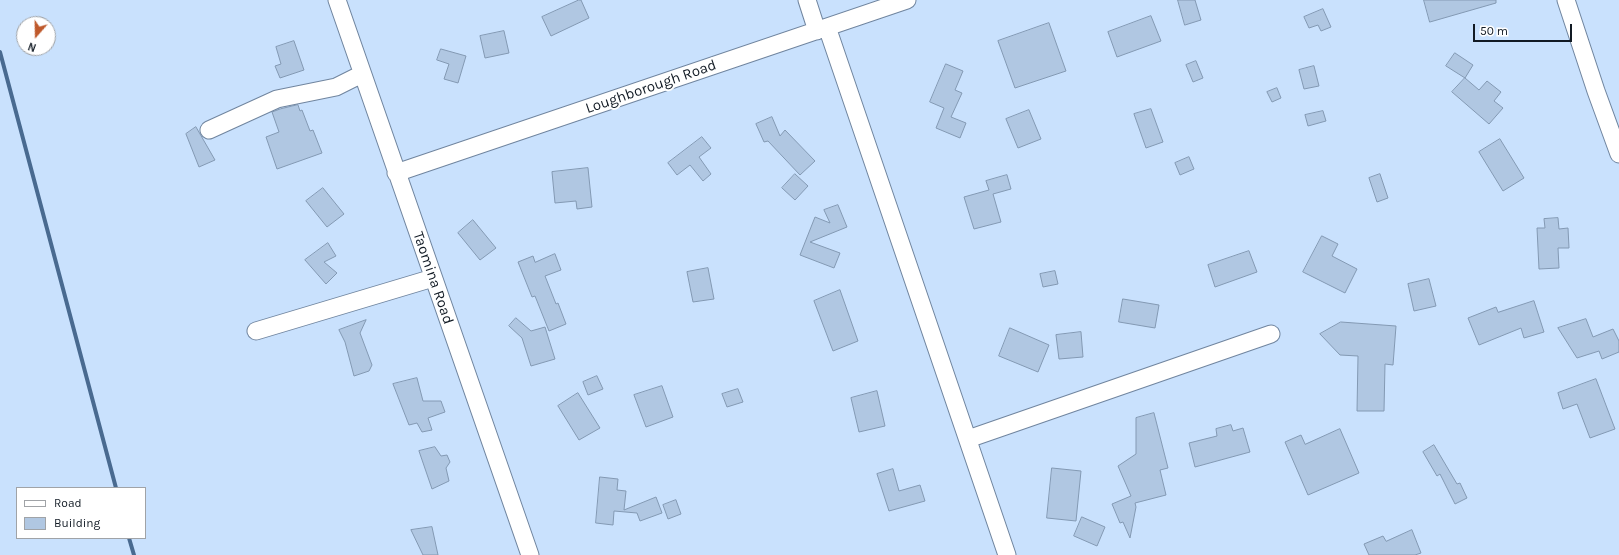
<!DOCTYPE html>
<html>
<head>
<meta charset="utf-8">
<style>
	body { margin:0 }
	#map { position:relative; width:1619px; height:555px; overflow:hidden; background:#c9e1fd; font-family:Karla,sans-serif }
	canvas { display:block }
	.legend { position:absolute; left:16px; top:487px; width:130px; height:52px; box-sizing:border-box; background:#fff; border:1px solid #a0a3a7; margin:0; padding:5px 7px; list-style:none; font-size:12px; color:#111a24 }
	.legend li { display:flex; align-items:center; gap:8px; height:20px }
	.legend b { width:20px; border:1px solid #a0a3a7 }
	.north { position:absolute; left:16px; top:16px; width:40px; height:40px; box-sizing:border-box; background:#fff; border:1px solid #a0a3a7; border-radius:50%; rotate:200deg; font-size:11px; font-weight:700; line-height:16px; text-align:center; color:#111a24 }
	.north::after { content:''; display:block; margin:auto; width:14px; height:18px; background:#bf592b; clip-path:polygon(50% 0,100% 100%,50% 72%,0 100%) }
	.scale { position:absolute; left:1473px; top:24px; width:99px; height:18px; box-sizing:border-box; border:2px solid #111a24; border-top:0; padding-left:5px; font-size:12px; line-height:14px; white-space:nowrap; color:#111a24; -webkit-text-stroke:3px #fff; paint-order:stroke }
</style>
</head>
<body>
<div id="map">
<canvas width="1619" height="555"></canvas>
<ul class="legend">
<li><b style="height:5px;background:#fff"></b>Road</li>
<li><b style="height:11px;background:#b0c7e2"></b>Building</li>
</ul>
<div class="north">N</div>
<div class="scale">50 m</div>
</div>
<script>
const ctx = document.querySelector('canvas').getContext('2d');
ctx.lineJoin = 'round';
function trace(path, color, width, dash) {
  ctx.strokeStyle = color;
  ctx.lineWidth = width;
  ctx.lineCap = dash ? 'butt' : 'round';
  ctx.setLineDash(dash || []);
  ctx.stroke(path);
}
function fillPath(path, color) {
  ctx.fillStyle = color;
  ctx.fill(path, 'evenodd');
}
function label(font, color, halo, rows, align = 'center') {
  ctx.font = font + ' Karla,sans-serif';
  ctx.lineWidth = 4;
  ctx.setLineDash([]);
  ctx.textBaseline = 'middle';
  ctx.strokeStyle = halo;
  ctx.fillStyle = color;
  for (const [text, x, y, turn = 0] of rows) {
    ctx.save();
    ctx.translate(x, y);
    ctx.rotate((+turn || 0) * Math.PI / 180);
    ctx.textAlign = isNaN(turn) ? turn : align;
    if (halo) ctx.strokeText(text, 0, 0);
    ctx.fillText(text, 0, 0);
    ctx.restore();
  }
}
trace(new Path2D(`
	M0,52L116,488
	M129,538L134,555`), '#496a90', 4);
const building = new Path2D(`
	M579,0H581L589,18L551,36L542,17Z
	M1178,0H1195L1201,20L1185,25Z
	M1424,0H1496V3L1430,22Z
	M1323,9L1331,27L1321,31L1318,25L1309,28L1304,17Z
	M1151,16L1161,41L1117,57L1108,32Z
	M1049,23L1066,71L1015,88L998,41Z
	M504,31L509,53L485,58L480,36Z
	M294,41L304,70L280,78L275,66L281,64L276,47Z
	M441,49L466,56L458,83L444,79L449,64L437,60Z
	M1455,53L1473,65L1465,78L1446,66Z
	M1196,61L1203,78L1193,82L1186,65Z
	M946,64L963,71L955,90L962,93L951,117L966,123L960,138L936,128L944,108L930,102Z
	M1314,66L1319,86L1304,89L1299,70Z
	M1465,78L1479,90L1487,81L1501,92L1494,101L1503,108L1489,124L1452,92Z
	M1277,88L1281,98L1272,102L1267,92Z
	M298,105L300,111L302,110L310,131L313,130L322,153L277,169L266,137L279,132L272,112L280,109Z
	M1151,109L1163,142L1146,148L1134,114Z
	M1029,110L1041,139L1018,148L1006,119Z
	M1323,111L1326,121L1308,126L1305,115Z
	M772,117L780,136L785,130L815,161L800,175L768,141L764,142L756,124Z
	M196,127L215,160L199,167L186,134Z
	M702,137L711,148L699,157L711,174L703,181L690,165L677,175L668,163Z
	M1500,139L1524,178L1503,191L1479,152Z
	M1189,157L1194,169L1180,175L1175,163Z
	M588,168L592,207L577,209L576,201L555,203L552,172Z
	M795,174L808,186L795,200L782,188Z
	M1380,174L1388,198L1377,202L1369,178Z
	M1007,175L1011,189L993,194L1001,222L974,229L964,197L989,190L986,181Z
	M323,188L344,214L327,227L306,201Z
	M838,205L847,227L810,242L840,253L834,268L800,255L815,217L830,223L824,210Z
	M1558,218L1559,229L1568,228L1569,248H1558L1559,268L1539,269L1537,228H1545L1544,219Z
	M473,220L496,248L480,260L458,233Z
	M1322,236L1338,244L1332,256L1357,269L1345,293L1303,272Z
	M328,243L336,256L324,262L337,273L326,284L305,260Z
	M1249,251L1257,272L1215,287L1208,265Z
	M555,254L561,270L545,276L556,304L558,303L566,324L549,331L535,296L532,297L518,262L533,256L535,262Z
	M708,268L714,299L693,302L687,272Z
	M1055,271L1058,284L1043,287L1040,274Z
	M1429,279L1436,306L1414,311L1408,284Z
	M840,290L858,341L833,351L814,301Z
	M1123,299L1159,305L1155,328L1119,322Z
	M1534,301L1544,332L1524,338L1521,328L1479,345L1468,318L1496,307L1498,312Z
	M516,318L531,331L545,327L555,359L531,366L522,338L509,326Z
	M1586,319L1593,337L1613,329L1619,341V352L1602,359L1599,351L1577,358L1558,328Z
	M366,320L360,333L372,365L369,371L354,376L345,342L339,330Z
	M1341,322L1396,326L1393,365L1385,364L1384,411H1357L1358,356L1340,355L1320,334Z
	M1010,328L1049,345L1038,372L999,356Z
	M1081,332L1083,357L1059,359L1056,335Z
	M597,376L603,389L588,395L583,382Z
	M417,378L423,401H441L445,412L428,418L432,430L422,432L417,423L409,425L393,384Z
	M1596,379L1615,429L1590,438L1577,404L1563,409L1558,393Z
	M662,386L673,417L646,427L634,395Z
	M738,389L743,402L727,407L722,394Z
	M877,391L885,426L859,432L851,398Z
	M578,393L600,428L579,440L558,406Z
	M1154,413L1168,468L1160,470L1166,495L1135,503L1136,507L1130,538L1123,522L1120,523L1112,504L1131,496L1118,466L1136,454V418Z
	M1231,425L1233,431L1243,428L1250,452L1195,467L1189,443L1217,436L1216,429Z
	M1340,429L1359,473L1308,495L1285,442L1301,435L1305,444Z
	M1434,445L1457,484L1460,483L1467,498L1455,504L1440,474L1437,476L1423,452Z
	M435,447L441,456L447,455L450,462L446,468L449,481L432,489L419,451Z
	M1052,468L1081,471L1076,521L1047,518Z
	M893,469L899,491L920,485L925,501L889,511L877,474Z
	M600,477L618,479L617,490L626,491L624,510L656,497L662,513L640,521L637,513L614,511L613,525L596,523Z
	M676,500L681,514L668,519L663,505Z
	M1082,517L1105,527L1097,546L1074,536Z
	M432,527L438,555H423L411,530Z
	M1412,530L1421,553L1415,555H1369L1364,544L1383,536L1386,541Z`);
fillPath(building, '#b0c7e2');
trace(building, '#8399b3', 1);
const minor = new Path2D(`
	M337,0L530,555
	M807,0L817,31
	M1566,0L1596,91L1619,154
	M827,27L1007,555
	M209,130L277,99L336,87L362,74
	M396,173L907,0
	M256,331L433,278
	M968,439L1271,334`);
trace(minor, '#70859f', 19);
trace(minor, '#fff', 17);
label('15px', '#111a24', '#fff', [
	["Loughborough Road",651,87,-19],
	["Taomina Road",433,278,71]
]);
</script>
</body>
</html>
